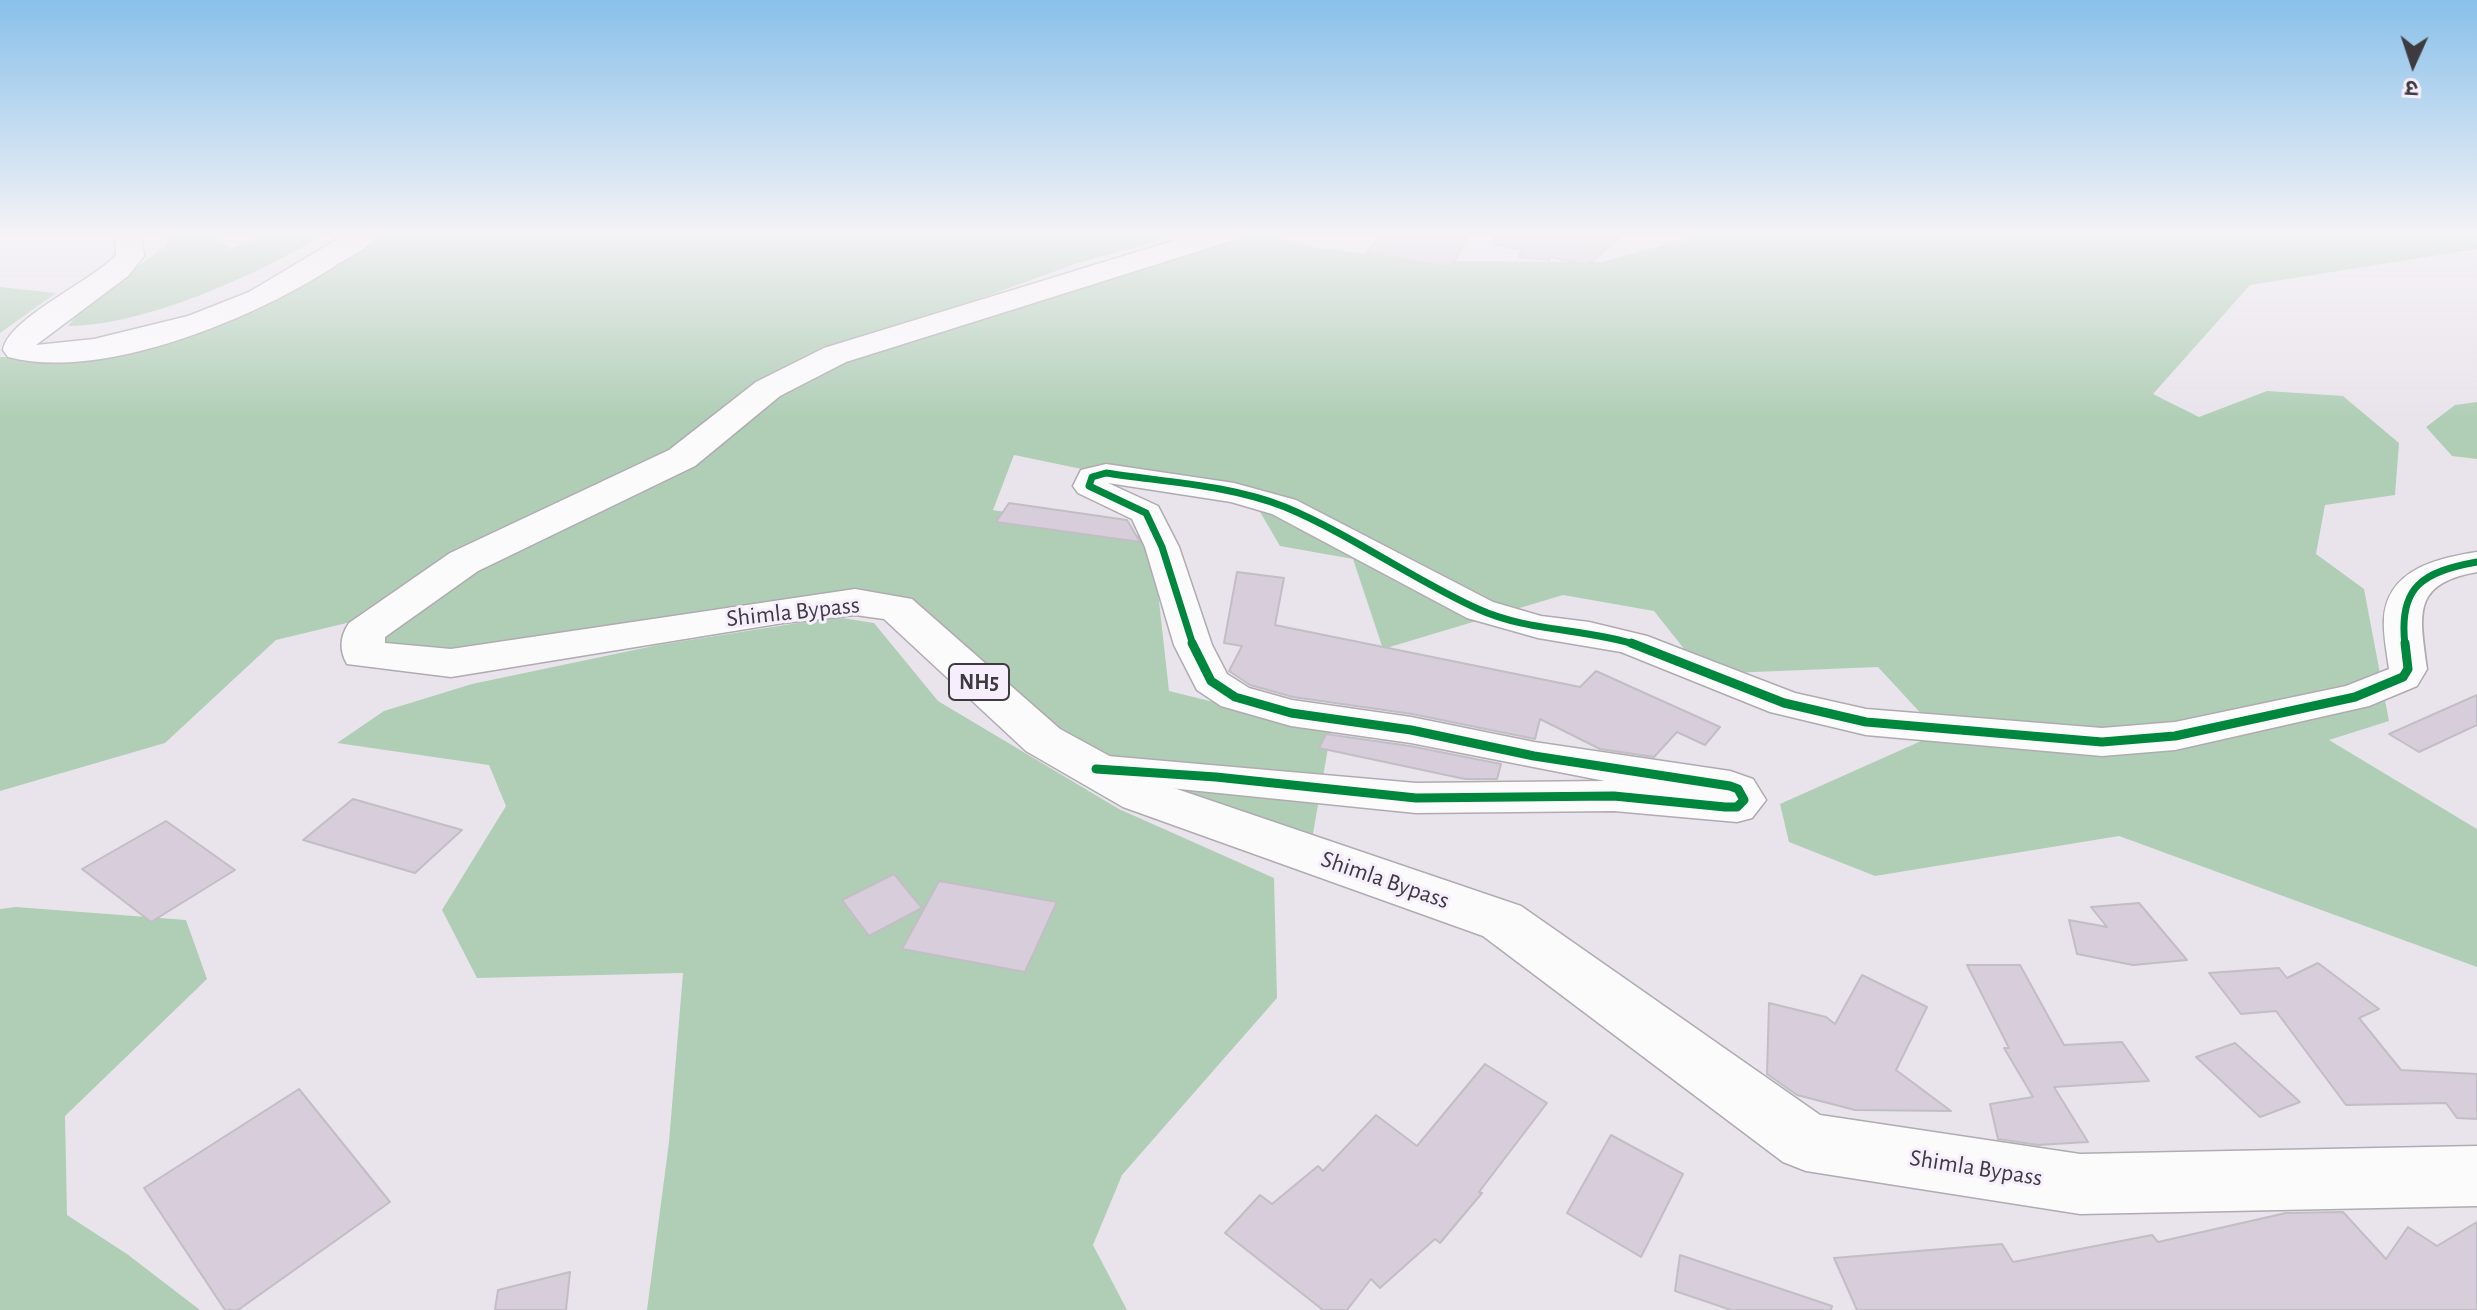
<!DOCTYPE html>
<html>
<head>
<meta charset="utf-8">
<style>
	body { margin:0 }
	#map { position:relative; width:2477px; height:1310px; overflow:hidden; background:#e9e4ec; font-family:"Alegreya Sans","Noto Sans Devanagari",sans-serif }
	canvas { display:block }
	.north { position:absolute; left:2373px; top:24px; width:80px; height:80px; -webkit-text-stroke:6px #f7eefd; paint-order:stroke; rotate:183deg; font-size:22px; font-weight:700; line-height:32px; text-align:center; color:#3e3b40 }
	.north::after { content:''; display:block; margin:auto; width:28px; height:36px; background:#3e3b40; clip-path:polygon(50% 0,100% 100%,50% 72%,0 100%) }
</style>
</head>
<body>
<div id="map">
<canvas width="2477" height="1310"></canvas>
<div class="north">उ</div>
</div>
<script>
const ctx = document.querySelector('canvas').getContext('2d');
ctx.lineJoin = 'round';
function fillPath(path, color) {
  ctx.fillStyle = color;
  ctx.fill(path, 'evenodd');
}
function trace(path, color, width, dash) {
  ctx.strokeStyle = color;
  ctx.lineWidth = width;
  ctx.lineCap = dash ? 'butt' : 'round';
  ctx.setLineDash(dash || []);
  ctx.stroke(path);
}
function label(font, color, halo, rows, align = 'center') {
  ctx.font = font + ' "Alegreya Sans",sans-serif';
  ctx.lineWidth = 6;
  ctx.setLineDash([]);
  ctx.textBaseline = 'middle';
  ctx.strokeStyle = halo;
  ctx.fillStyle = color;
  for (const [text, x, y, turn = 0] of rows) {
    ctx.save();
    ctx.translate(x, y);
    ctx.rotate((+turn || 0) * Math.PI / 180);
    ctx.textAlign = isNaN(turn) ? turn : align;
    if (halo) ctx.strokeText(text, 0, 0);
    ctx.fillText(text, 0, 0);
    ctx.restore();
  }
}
fillPath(new Path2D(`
	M167,234H226L220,239L230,249L267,234H325C257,275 147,325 68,326L88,302L166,246Z
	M362,234H1186L1078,263L830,353L675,457L355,621L276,640L165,743L0,791V357H41L223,306Z
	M1208,234H1266L1317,248L1438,261L1602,262L1703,234H2477V249L2250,285L2153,394L2199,417L2267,391L2343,396L2399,443L2395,495L2325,505L2316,554L2364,589L2389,721L2329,740L2477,829V967L2119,836L1875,876L1789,842L1780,804L1939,733L1878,667L1704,674L1654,611L1563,595L1383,649L1353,559L1280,546L1256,505L1014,455L993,510L1152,538L1169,691L1331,731L1312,839L1144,791L1048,736L902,605L452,659L369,649L370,631L839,356L1090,266Z
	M0,287L56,293L0,333Z
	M2477,402V459L2452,456L2426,427L2455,405Z
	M836,617L874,623L938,701L1119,809L1274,878L1277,998L1122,1175L1093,1245L1127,1310H647L669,1142L683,973L477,978L442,910L506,806L489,765L337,743L384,711L472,684L658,645Z
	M16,907L186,920L207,979L65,1116L67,1215L127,1254L200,1310H0V909Z`), '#b0ceb6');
const building = new Path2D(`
	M1382,234H1469L1451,267L1366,253Z
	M1494,234H1623L1588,265L1550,257V260L1519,257L1521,250L1493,244Z
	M1009,503L1127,520L1140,542L996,522Z
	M1237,572L1284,578L1275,625L1580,687L1596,671L1720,727L1705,745L1677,732L1654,757L1600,749L1540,719L1535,739L1412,714L1293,697L1250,685L1229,671L1242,646L1224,643Z
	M2477,695V725L2419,752L2389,734Z
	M1326,734L1410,746L1501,764L1497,779H1465L1319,748Z
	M353,799L462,830L415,873L303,840Z
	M166,821L235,870L151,922L82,869Z
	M894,874L922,908L869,936L842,900Z
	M939,881L1057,902L1025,972L902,949Z
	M2139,903L2187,960L2133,965L2077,954L2069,920L2107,927L2091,907Z
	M2318,963L2379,1009L2359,1018L2401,1070L2477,1074V1119L2457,1118L2446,1103L2346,1105L2276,1011L2241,1014L2209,973L2279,968L2287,978Z
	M1967,965H2020L2064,1045L2122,1042L2149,1081L2054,1087L2088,1142L2038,1145L1998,1139L1990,1104L2033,1097L2004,1048H2009Z
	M1862,975L1927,1007L1896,1070L1951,1111L1855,1110L1797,1095L1767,1074L1769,1003L1826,1017L1835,1024Z
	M2235,1043L2300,1102L2260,1117L2196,1057Z
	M1485,1064L1547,1103L1479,1192L1482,1193L1440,1243L1435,1239L1380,1288L1371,1279L1347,1310H1323L1225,1233L1260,1195L1272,1204L1318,1166L1323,1171L1376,1115L1417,1146Z
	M299,1089L390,1202L238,1310H225L144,1188Z
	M1611,1135L1683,1174L1641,1257L1567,1213Z
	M2343,1212L2386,1259L2408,1227L2437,1246L2477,1222V1310H1857L1834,1258L2002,1244L2013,1262L2152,1235L2158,1242L2286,1213Z
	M1680,1255L1832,1306L1831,1310H1731L1675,1291Z
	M570,1272L566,1310H495L498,1290Z`);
fillPath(building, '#d7cddb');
trace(building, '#c1bec4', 2);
const tertiary = new Path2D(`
	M1106,464L1234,483L1296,500L1493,602L1541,616L1589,622L1647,636L1795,693L1866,709L2102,728L2175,722L2346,686L2389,669C2387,653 2383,635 2384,619C2387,569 2438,558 2477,552V572C2411,584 2420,614 2427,669L2417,686L2369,706L2175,750L2102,756L1866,735L1770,712L1621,652L1538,638L1467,618L1272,514L1231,502L1108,483L1158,506L1179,547L1212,645L1227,674L1249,688L1292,700L1411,717L1534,742L1730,771L1753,779L1766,800L1752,818L1737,822L1614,811L1416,813L1081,779L1075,769L1081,759L1096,755L1416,783L1605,781L1411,743L1291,726L1221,706L1197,690L1174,645L1145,547L1132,519L1078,493L1073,486L1081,470Z`);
const trunk = new Path2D(`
	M115,234H141L144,256L128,276L36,345L94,339L188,316L249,292L346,234H379C370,248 348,257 335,266C255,318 103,382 8,357L3,350C8,318 93,281 116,255Z
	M1195,234H1238L1234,240L846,362L780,396L695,466L478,571L385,637V643L451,649L855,589L912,599L1060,729L1159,783L1521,906L1820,1115L2080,1154L2477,1146V1206L2080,1214L1806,1171L1783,1162L1483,936L1123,807L1026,751L884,619L855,615L783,623L451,677L347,664C339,650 340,636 349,623L450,553L669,450L756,382L824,348Z`);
trace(tertiary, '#afabb1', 3);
trace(trunk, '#afabb1', 3);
fillPath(tertiary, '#fcfbfc');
fillPath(trunk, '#fcfbfc');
trace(new Path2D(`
	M1193,645L1162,547L1146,513L1089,486L1092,477L1106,473C1164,482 1230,485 1285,507C1352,535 1412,579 1478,609C1528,632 1585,628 1637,645
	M2405,645C2398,586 2423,572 2477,562`), '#00873e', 7);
trace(new Path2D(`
	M1631,643L1784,703L1866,722L2102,742L2175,736L2355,697L2403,677L2408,669L2405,643
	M1096,769L1216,777L1416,798L1614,796L1725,807H1737L1744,800L1738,789L1730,786L1534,756L1411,730L1291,713L1235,697L1211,681L1192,643`), '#00873e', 9);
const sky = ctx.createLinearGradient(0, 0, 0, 418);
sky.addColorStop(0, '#89c0ea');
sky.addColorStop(0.56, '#f5f3f6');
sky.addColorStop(1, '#f5f3f600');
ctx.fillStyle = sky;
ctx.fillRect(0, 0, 2477, 418);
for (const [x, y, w] of [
	[979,682,60]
]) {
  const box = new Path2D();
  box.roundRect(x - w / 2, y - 18, w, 36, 6);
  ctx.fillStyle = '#f7eefd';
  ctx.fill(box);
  trace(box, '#3e3b40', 2);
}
label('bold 22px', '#3e3b40', null, [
	["NH5",979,682]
]);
label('24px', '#3e3b40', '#f7eefd', [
	["Shimla Bypass",793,612,-6],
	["Shimla Bypass",1385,880,19],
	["Shimla Bypass",1976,1168,9]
]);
</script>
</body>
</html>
